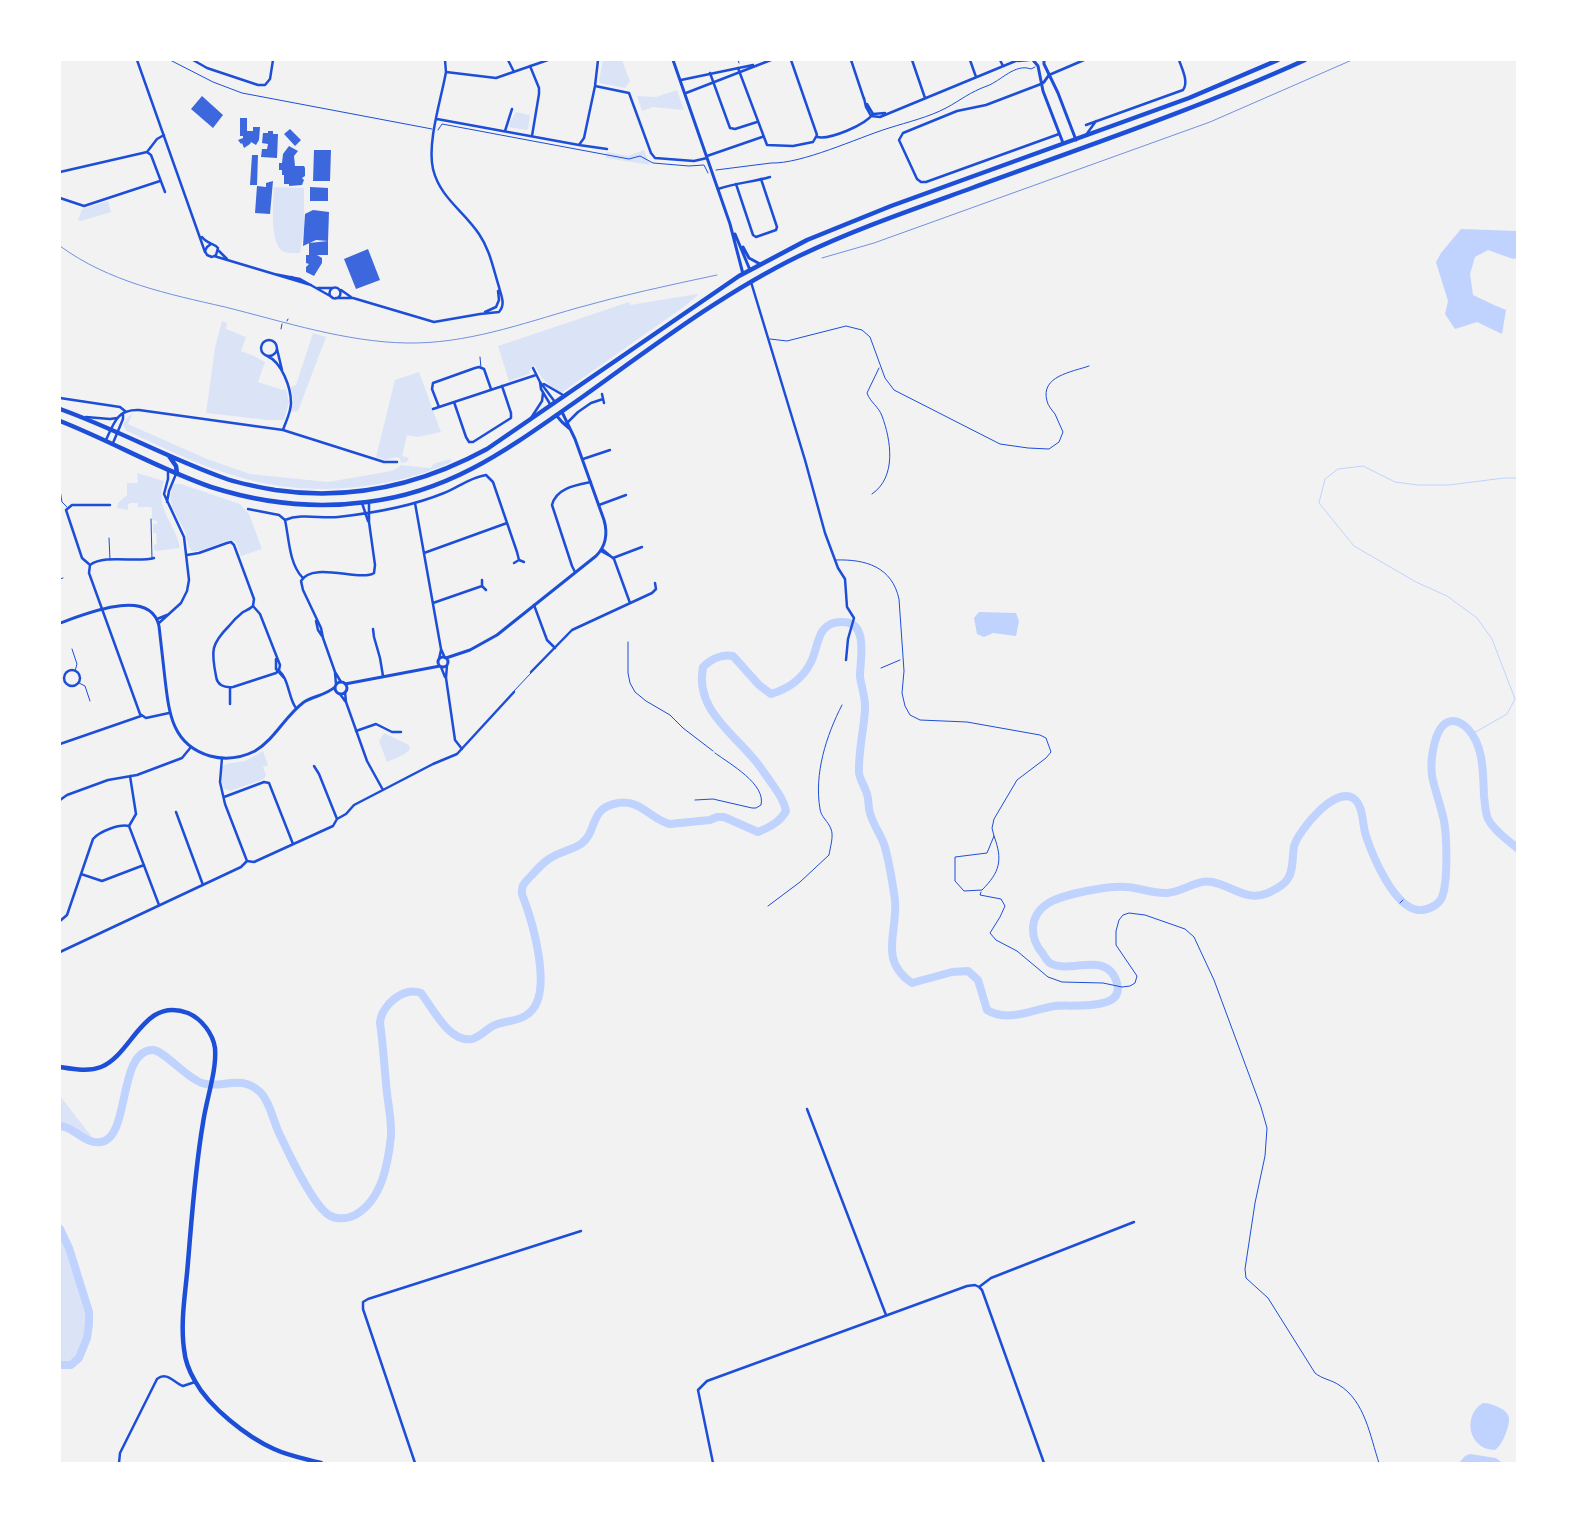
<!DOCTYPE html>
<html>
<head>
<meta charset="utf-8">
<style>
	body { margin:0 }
	#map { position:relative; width:1577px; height:1523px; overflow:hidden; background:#f2f2f2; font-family:Lora,serif }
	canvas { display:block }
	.frame { position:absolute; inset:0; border:61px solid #fff; pointer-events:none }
</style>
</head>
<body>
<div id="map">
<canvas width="1577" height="1523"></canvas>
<div class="frame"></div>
</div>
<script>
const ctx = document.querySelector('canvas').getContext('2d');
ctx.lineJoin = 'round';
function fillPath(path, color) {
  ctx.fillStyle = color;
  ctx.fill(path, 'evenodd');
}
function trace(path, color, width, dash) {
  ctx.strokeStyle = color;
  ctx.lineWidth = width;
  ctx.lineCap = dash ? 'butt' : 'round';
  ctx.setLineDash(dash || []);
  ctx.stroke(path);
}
fillPath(new Path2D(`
	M603,60H622L630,81L625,88L600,83L599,81Z
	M677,90L684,110L653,107L642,111L637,96L656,97Z
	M516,112L530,115L528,129L526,130L509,127L510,122Z
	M644,150L650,165L606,158L607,152L628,156Z
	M274,187L304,188V228L300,253C295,253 285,254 281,250C270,240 273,201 274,187Z
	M108,201L111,212L81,221L78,220L82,209Z
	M697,294L698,295L685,306L564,391L561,393C549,386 541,379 535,366L531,368L529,374L509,381L498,346L629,302L630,305Z
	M222,321L227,323L226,329L246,337L241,351L254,356L265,362L258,382L283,390L286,389L289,402L284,420H268L206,413L215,348Z
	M313,333L326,337L298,411L291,412L293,401L291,387L296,385Z
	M419,372L441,432L418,437L407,435L402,456L409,458L407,462L401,463L400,459L396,457L386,460L376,457L395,380Z
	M133,413L128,424L207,459L250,474L328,482L386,472L394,470L401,465L429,468L432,467L433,464L450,459L452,462C383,492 304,498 232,475C196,464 161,447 127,431L123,425L127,418Z
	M137,473L164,481C154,508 175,522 180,548L156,551L154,549V545L157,544L156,533H153V524H157V521L152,520V508L150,507H138V503H130L128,505V510L117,508L118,503L127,495V483H138Z
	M174,484H181L240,504L249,514L262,549L241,556L236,542L230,540L199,551H192C187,546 187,538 185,532C178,515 164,503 174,484Z
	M384,733L409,745L410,749L405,754L387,762L379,741Z
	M263,751L268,765L263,767L266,775L264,779L230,791L223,788L221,774L222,767L226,764L245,761Z
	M60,1096L96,1142C83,1139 73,1127 60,1126Z
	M60,1229L69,1248L89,1312V1324L87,1338L79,1358L71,1365H60Z`), '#dbe4f7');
fillPath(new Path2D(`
	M1461,229L1517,231V258L1513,259L1488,250L1475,257L1470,274L1473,295L1494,305L1506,310L1502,334L1477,322L1455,329L1445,314L1448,301L1436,262L1441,253Z
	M979,612L1016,613L1019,621L1016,636L993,633L984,637L977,634L974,618Z
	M1483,1403C1491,1403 1508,1409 1509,1418C1510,1426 1502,1446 1495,1450C1468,1450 1462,1415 1483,1403Z
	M1470,1454L1496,1458L1502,1463H1459L1465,1456Z`), '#bfd3fe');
trace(new Path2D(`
	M1472,734L1507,714L1515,699L1492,639L1477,618L1447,596L1416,582L1354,546L1319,503L1325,479L1338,469L1363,466L1395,482L1418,485H1449L1504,478H1517`), '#bfd3fe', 1);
trace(new Path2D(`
	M60,1126C75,1127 85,1145 101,1142C131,1137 117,1050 153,1050C163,1050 188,1079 202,1083C221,1090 240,1073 260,1092C270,1102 273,1120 279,1133C289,1154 308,1195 324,1211C332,1220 345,1220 355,1215C382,1200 388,1164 391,1136C392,1119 387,1100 386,1083C384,1063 383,1043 380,1023C381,1006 403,986 421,993C432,1007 449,1043 472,1039C481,1037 487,1028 495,1025C506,1020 518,1022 528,1014C555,995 532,920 522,894C521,886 524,883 530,877C536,871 541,864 549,859C559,852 572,850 581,844C598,832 588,808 618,803C641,799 651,820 670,824L710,820L717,817H724L758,832C770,827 780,822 786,811C784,800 777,791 770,781C764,773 759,764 752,757C729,730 695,707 703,667C711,659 722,654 733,656L759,685L771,694C788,689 803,678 811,662C819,647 816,621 843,622C869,622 860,659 860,676C861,687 866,698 865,709C864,730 858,752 859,773C860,780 865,787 867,794C869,800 868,807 870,813C873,824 880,834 884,844C888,857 893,886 895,900C898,932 878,960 912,983L952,972L968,971L978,980L987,1010C1008,1023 1034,1009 1055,1006C1071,1004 1125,1012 1117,983C1107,949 1070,975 1050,963C1047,961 1045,957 1043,954C1029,938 1029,916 1047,904C1062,894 1110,885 1127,887C1140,888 1154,894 1167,893C1183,892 1197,879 1212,882C1233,886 1246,902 1268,893C1274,890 1283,886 1287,880C1294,871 1292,857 1294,846C1299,830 1334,787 1353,798C1364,805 1362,825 1366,836C1373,857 1394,907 1418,910C1427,911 1439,905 1442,897C1448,882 1447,837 1444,821C1441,806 1435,791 1432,776C1430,761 1434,721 1453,721C1459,721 1464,725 1468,729C1484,746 1483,774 1484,796C1485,803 1485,812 1488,819C1494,831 1507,839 1517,848
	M60,1229L69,1248L89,1312V1324L87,1338L79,1358L71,1365H60`), '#bfd3fe', 8);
fillPath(new Path2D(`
	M202,96L223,115L213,128L191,109Z
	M240,118H247V131H253V127H260L259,140L256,145L251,142L250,144L244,148L242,143L241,144L238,140L243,138V136H240Z
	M290,129L301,140L295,146L284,134Z
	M268,131H273V134H278L277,158L261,157L262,149H267L268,144L262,143L263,133H268Z
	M289,146L298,151L294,156L295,166H304L305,168V176L302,178L304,180L302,185L289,186V184H284V175H282V170H279V163H282L283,154Z
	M314,150H331L330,181H313Z
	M252,155H258L257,185H250Z
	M273,181L270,214L255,213L257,186L266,187V183Z
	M310,187L328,188V201H310Z
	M313,210L329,212L328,241L316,240L303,246L305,214Z
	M328,241V255H317L322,258V263L314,276L306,272V267L309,264L306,263V255H309V243Z
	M368,249L380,280L356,289L344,259Z`), '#3d67dc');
trace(new Path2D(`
	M170,60L213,82L242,93L432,129
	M738,60L739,63
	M438,130L442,124L629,159L640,156L653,163L689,166L704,165L708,173
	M716,170L771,163C802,164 857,138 889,128C908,122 929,117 946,108C961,100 970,92 987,86C1001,81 1015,63 1031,69L1035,67
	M287,321L288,319
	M281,329L282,324
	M872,494C897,477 891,440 882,416C879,407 870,402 867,393L879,368
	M881,668L900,660
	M695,800L713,799L752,808H756L761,805C766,784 730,764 715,753
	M981,892L980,895L1001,899L1005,906L1000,917L990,933L996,940L1017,951L1048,977L1062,982L1103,983L1122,987L1130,986L1135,983L1137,976L1116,945V931L1119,920L1123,915L1129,913L1145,915L1185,929L1194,937L1214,980L1261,1107L1267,1128L1265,1156L1255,1203L1245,1269L1246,1278L1268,1298L1315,1373C1322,1379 1332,1380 1339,1385C1365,1401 1370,1436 1379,1463
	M1400,903L1403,900
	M768,906L800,882L829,855C830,848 834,836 831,829C828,821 821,817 820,809C814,774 826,736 842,705`), '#1d4ed8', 1);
trace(new Path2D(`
	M770,339L787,341L846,326L862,330L870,337L885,378L894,390L1000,444L1028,448L1049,449L1059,442L1063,432C1060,426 1058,420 1055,414C1052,410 1048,406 1047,401C1040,376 1072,372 1089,366
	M480,357L481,368
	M60,490L62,502L67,507
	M151,519L152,559
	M109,538L110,560
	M836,560C866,559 892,567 899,599L904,671L902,693L905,706L910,715L920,720L967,722L1040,735L1046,738L1051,752L1046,758L1017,780L994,819L992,828L994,836L987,853L955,857V881L964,891L982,890C1000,872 1003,860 994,836
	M60,579L63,578
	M628,642V673L630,683L635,692L646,701L670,715L683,728L713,751
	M72,649L77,664L75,671
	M79,683L85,686L90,701
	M514,691L531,673`), '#1d4ed8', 1);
trace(new Path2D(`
	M137,60L205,252
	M193,60L207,68L258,85H265L270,79L273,60
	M445,60L446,72C441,100 427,142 433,169C440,198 464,211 479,234C490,250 493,268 499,287C501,296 506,304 499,312L480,314
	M508,60L514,72
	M851,60L864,99
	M912,60L925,98
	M970,60L976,77
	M1000,60L1003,66
	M1018,61L1029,60
	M530,66L539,88V94L532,136
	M738,68L767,145L793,146L813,142L817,135L791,60
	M446,72L496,78L548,60
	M710,73L730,128L735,129L757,122
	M1049,75L1084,60
	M681,80L753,65
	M1041,84L986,105L957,111L903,133L899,140L917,179L921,182H926L1059,134
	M595,86L629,93L651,153L655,158L694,161L707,158
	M686,93L771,60
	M864,98L866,107L871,116L880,117L1018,60
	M867,104L873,114
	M873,114L885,113
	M437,119L579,145L584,138L595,86L598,60
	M1086,125L1183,90C1189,82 1182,69 1179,60
	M505,131L512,109
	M1086,135L1096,121
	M817,137C830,140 865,125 873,114
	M579,145L607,149
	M147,152L151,155L165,192
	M707,156L762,137
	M60,172L147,152L157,139L164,135
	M736,184L753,235L756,237L776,230L777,227L761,179
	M718,189C735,183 753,182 770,177
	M60,198L84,206L160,181
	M202,237C207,244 214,243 218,248L216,255L212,257L207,255L205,251L207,247L211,244
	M219,251L227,259
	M214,256L311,285
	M274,274L300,279L332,297
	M292,277L301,282
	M751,282L805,460L825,533L838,568L845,579L847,607L854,618L848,639L846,660
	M329.5 293a5.5 5.5 0 1 1 11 0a5.5 5.5 0 1 1-11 0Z
	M318,288H333
	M341,290L351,297
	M336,298H353L434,322L480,314
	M485,312L496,307L499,300L498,291
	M261 348a8 8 0 1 1 16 0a8 8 0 1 1-16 0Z
	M277,349L282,370
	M267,356C282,362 291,388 291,403C291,412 286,421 283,430
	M533,368L540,382L555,402
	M540,382L541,389L550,404
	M544,384L563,395
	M602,394L604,403
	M60,398L120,407L125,411
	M454,402L466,437L469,442H473L511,418V413L502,386
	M439,407L432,389L433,383L475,368L479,367L484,369L491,389
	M433,409L536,375
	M86,417L110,419L117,418
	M531,418L542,401L543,393
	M568,422L578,412L591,403L603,399
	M106,440C114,423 117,409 139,410L283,430L384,462H397
	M113,443L123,419V413
	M583,459L610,450
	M167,502L169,491L176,474
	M362,503L368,521
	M415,503L441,649L445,658
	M599,505L626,495
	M248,509L279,515L285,520C302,513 321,519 338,517C374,513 410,507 444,493C457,488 471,477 486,475L493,482L517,552L519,560
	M285,520C289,538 289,563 302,577
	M602,549L614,559L630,603
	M601,551L610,556
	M424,553L507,523
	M187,555L199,553L227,543L231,542L234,545L254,599L253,606L260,614L280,665L279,670L276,673L233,687C224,688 217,685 216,676C211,651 211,644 229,626C233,621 238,616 243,612C247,610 250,609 253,606
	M613,558L642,547
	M514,563L519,560L524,562
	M90,565L89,573L140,714L146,718L169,713
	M90,565L82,558L66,510L72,505H110
	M90,565C105,554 137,563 154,558
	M575,572L572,566L552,505C556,488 576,485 591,482
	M482,580V586L486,590
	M433,603L482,586
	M534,605L547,640L555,648
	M157,619L167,615
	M316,621L318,630L322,636
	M159,623L181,603L187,591L189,580L184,537L164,494L168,479V471
	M373,629L374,637L380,658L383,676
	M276,659V669L284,678
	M439,659L441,650
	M447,665L446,678L455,740L462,749
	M441,667L445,677
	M276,669C289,675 288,698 296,708
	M64 678a8 8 0 1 1 16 0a8 8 0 1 1-16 0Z
	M531,672L572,630L652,593L656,589L655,583
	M335,673L336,684
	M341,682L335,672L323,638L321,628L303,590L301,581C312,561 361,582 374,573L375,565L369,522V502
	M345,692L346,702L367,761L383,790
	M340,694L345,701
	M230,704V688
	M356,731L376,724L392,732H401
	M60,744L141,716
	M222,758L220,782L225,804L247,861
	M314,766L319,774L337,819
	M130,776L136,814L129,826L159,905
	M224,797L264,782L269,783L293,844
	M60,800L67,795L108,780L137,775L182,758L191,747
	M176,812L203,885
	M81,874L102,881L144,865
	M60,921L67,915L93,839C100,831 119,824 129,826
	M60,952L241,867L247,861L254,862L333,826L337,819L346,814L354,805L433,764L457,754L514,692
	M807,1109L886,1315
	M979,1287L982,1290L1044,1463
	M979,1287L991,1278L1134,1222
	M119,1463L120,1453L157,1379C167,1371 174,1383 183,1386L195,1382
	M415,1463L363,1309V1302L368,1299L581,1231
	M713,1463L698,1390L707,1381L967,1286L975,1285L979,1287`), '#1d4ed8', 2.5);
trace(new Path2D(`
	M673,60L730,224L743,274
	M1033,60L1038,66L1043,91L1063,143
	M1044,60V64L1058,93L1076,140
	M1041,84L1044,82L1049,75
	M735,234L750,270
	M743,247L749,258L760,264
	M556,415L562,422L570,429
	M60,623C83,615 150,586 159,626C161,644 163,661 165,679C169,713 172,745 210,756C225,760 241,758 255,751C275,739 285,716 304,702C314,696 326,695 335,687
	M438 662a5 5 0 1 1 10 0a5 5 0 1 1-10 0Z
	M446,658L470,650L497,635L596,556C606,546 608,534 604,520L575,439L562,412
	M335 688a6 6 0 1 1 12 0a6 6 0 1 1-12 0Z
	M345,684L440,666`), '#1d4ed8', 3);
trace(new Path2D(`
	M60,1067C73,1069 88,1072 101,1067C133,1054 143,996 188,1013C202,1019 213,1034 215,1048C217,1071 206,1100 203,1123C195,1169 192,1215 188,1262C186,1290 180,1320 184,1349C185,1360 189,1371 195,1381C209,1407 247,1437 274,1449C289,1456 306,1459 321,1463`), '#1d4ed8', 4.5);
trace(new Path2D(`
	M60,409C116,429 168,458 224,478C240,484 258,487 275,490C350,501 421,485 487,449L739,276L807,240L891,206L1189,98L1278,60
	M60,421C111,441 159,469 211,487C261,503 315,509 367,502C453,492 512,446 581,398C651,348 721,294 799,256C855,229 914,209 972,188C1084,147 1197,109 1305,60
	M169,456L176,466L177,473`), '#1d4ed8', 4.5);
trace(new Path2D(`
	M60,246C109,282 168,294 225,307C285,322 346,342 407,343C466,344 521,324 577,308C623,295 670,285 717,275
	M822,258L874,243L1210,122L1352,60`), '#7290e2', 1);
</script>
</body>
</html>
